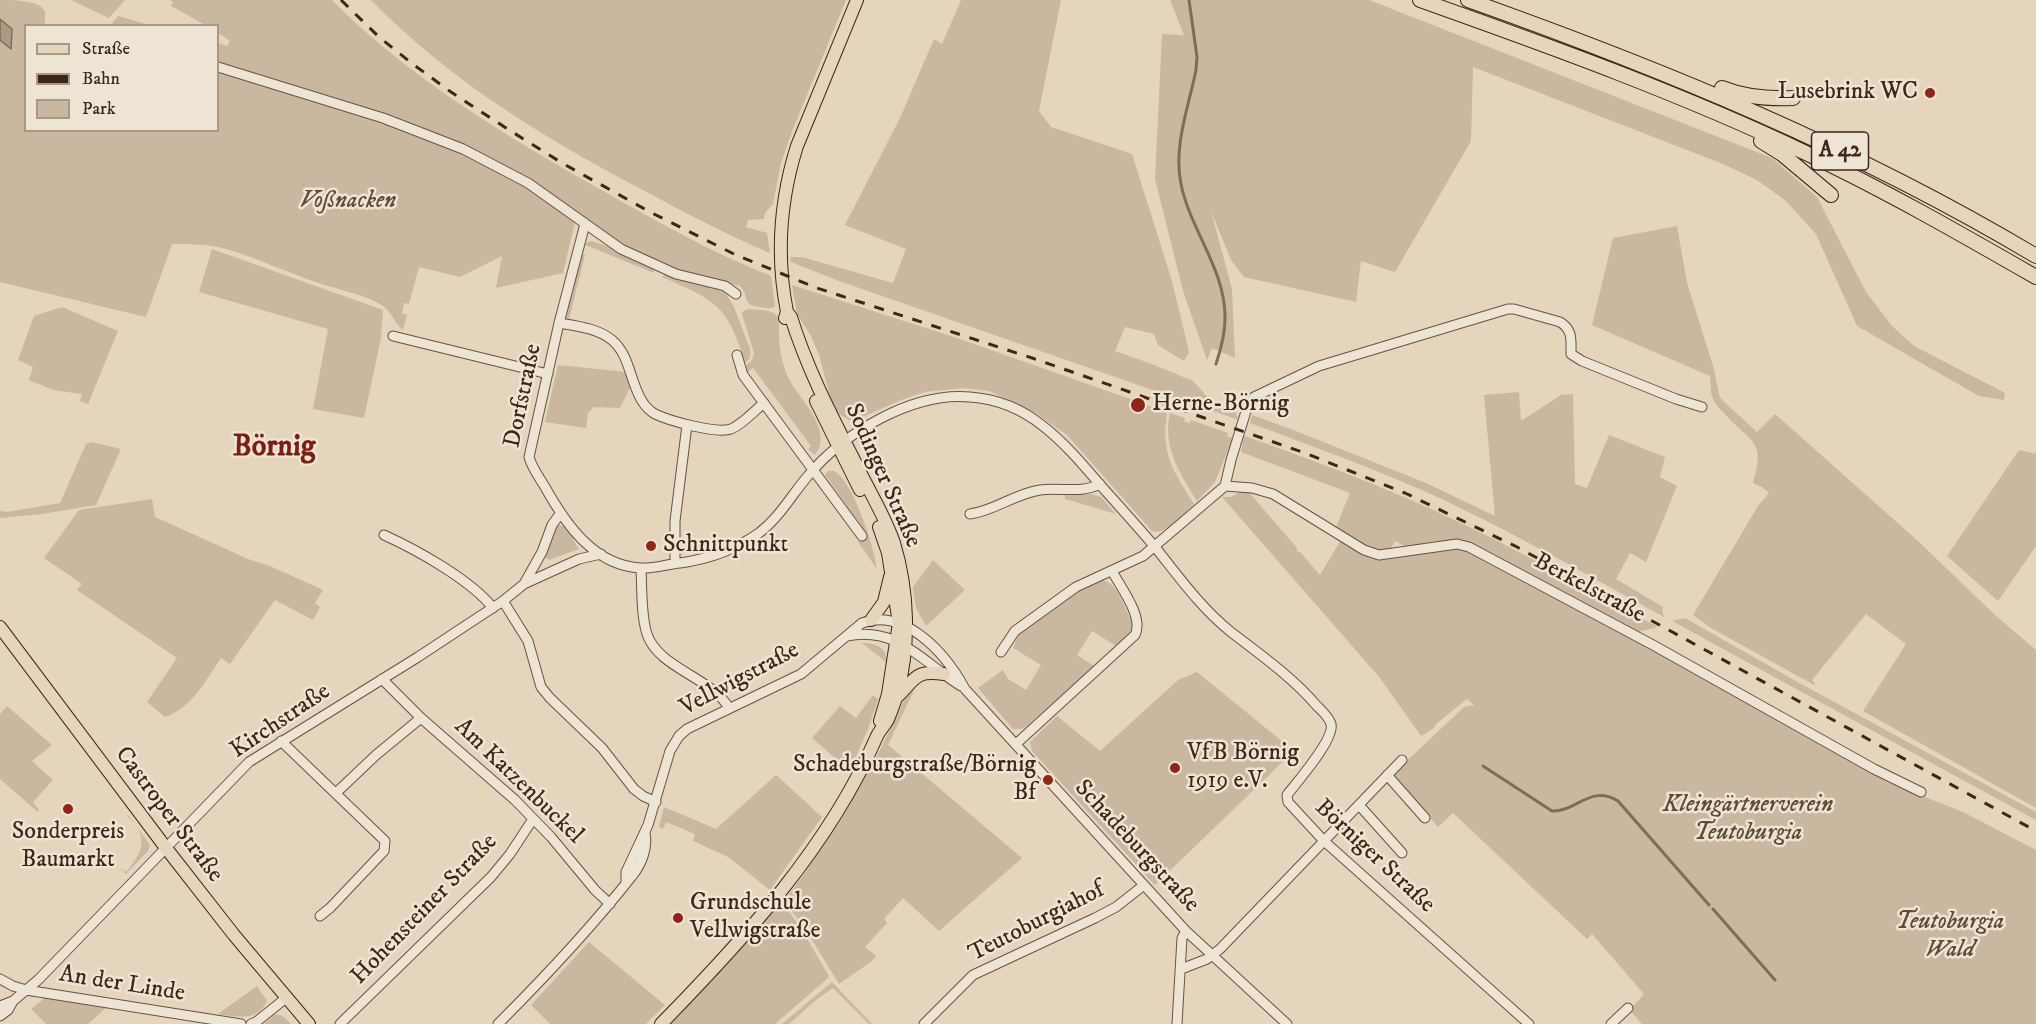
<!DOCTYPE html>
<html>
<head>
<meta charset="utf-8">
<style>
	body { margin:0 }
	#map { position:relative; width:2036px; height:1024px; overflow:hidden; background:#e5d5bc; font-family:"IM FELL DW Pica",serif }
	canvas { display:block }
	.legend { position:absolute; left:24px; top:24px; width:195px; height:108px; box-sizing:border-box; background:#eee4d3; border:2px solid #a89887; margin:0; padding:8px 10px; list-style:none; font-size:18px; color:#3f2616 }
	.legend li { display:flex; align-items:center; gap:12px; height:30px }
	.legend b { width:30px; border:2px solid #a89887 }
</style>
</head>
<body>
<div id="map">
<canvas width="2036" height="1024"></canvas>
<ul class="legend">
<li><b style="height:8px;background:#e5d5bc"></b>Straße</li>
<li><b style="height:8px;background:#3f2616"></b>Bahn</li>
<li><b style="height:16px;background:#c9b7a0"></b>Park</li>
</ul>
</div>
<script>
const ctx = document.querySelector('canvas').getContext('2d');
ctx.lineJoin = 'round';
function fillPath(path, color) {
  ctx.fillStyle = color;
  ctx.fill(path, 'evenodd');
}
function trace(path, color, width, dash) {
  ctx.strokeStyle = color;
  ctx.lineWidth = width;
  ctx.lineCap = dash ? 'butt' : 'round';
  ctx.setLineDash(dash || []);
  ctx.stroke(path);
}
function label(font, color, halo, rows, align = 'center') {
  ctx.font = font + ' "IM FELL DW Pica",serif';
  ctx.lineWidth = 5;
  ctx.setLineDash([]);
  ctx.textBaseline = 'middle';
  ctx.strokeStyle = halo;
  ctx.fillStyle = color;
  for (const [text, x, y, turn = 0] of rows) {
    ctx.save();
    ctx.translate(x, y);
    ctx.rotate((+turn || 0) * Math.PI / 180);
    ctx.textAlign = isNaN(turn) ? turn : align;
    if (halo) ctx.strokeText(text, 0, 0);
    ctx.fillText(text, 0, 0);
    ctx.restore();
  }
}
fillPath(new Path2D(`
	M0,0C13,0 39,0 45,11C46,16 44,21 45,25L26,26V130H218V72L410,131L468,155L505,177L516,179L575,222L563,273L496,288L502,256L460,277L419,267L409,304L404,303L402,313L407,315L403,330C394,323 391,311 383,306C364,294 339,290 318,283C285,272 252,255 218,247C203,244 187,244 172,244L146,317L0,282Z
	M71,0H125L109,18Z
	M170,0H332C408,77 503,134 596,187C653,219 710,252 771,276L775,307C769,309 766,308 759,307C741,305 750,296 740,286L679,271L628,249L467,149L218,64V43L227,46L230,41L218,33V26L205,25L171,6L173,2Z
	M371,0H846L793,129L781,163L773,204L765,213L764,219L748,220L746,227L767,233L770,253C725,234 682,211 639,188C541,136 449,80 371,0Z
	M961,0H1061L1039,111L1051,127L1132,154L1172,281L1189,352L1184,361L1158,345L1154,334L1125,327L1115,351L1152,364L1193,381L1211,401L1234,409L1239,420L839,281L791,262L790,257H802L893,283L906,249L845,225L900,118L934,39L942,44Z
	M1170,0H1369L1772,158L1817,197L1866,292L1892,326L1914,346L2005,393L2004,400L1979,396L1857,326L1816,234L1786,201L1757,180L1723,164L1473,67L1471,141L1395,272L1361,261L1356,302L1244,277L1231,260L1211,211L1232,289L1235,358L1212,348L1207,360L1183,291L1155,179L1162,34L1184,35Z
	M118,16L149,25H111Z
	M1677,226L1687,283L1714,369L1719,395L1722,400L1757,432L1775,414L1919,542L1995,615L2036,650V808L1863,711L1906,644L1866,614L1812,680L1815,683L1814,685L1711,628L1693,615L1758,506L1769,493L1762,487L1753,483C1767,439 1749,442 1724,413C1720,409 1715,404 1713,399C1710,392 1711,383 1710,376L1592,325L1613,238Z
	M591,241L604,245L654,269V273L583,244Z
	M212,249L383,310L381,338L364,418L313,409L328,329L199,292Z
	M580,254L585,255L569,319L581,323L566,321L565,318Z
	M665,274L725,292L734,307L750,349C751,356 750,359 745,363C728,305 715,300 662,277Z
	M792,285L960,339L1167,412C1161,454 1172,469 1194,504C1184,513 1167,536 1152,531L1067,435L1036,413L989,391L964,388L925,392L901,400L856,420H849L839,414L830,396L819,355L811,336L797,314Z
	M62,307L118,331L88,404L80,401L82,394L53,390L29,380L33,367L18,360L34,316Z
	M748,309C755,310 769,309 775,314C780,318 779,326 779,332C779,350 782,365 790,381C801,400 834,432 815,455L808,449L811,446L753,368L747,373L746,366L752,360L754,353L742,314L743,311Z
	M558,365L627,372L632,384L620,408L594,407L588,413L586,428L545,422Z
	M1519,392L1521,421L1561,395L1573,394L1575,484L1587,488L1609,435L1665,457L1660,477L1677,486L1646,562L1630,553L1616,579L1663,607L1662,610L1664,617C1593,578 1523,538 1450,503C1385,472 1317,448 1250,423L1252,415L1296,431L1426,483L1495,516L1484,395Z
	M1170,413L1185,418L1184,421L1190,423L1191,420L1228,433L1227,436L1233,438L1215,482L1197,501C1180,474 1162,446 1170,413Z
	M1244,436C1307,458 1370,481 1431,509C1509,544 1583,587 1658,627L1638,632L1469,544L1409,548L1395,541L1390,550H1374L1335,530L1350,493L1241,452Z
	M91,442L121,449L96,505L42,514L0,518V511L7,512L60,503L86,444Z
	M2019,450L2036,454V546L1998,601L1947,556Z
	M828,471H834C852,479 875,548 877,569L858,542L867,534L825,475Z
	M1243,490H1247L1297,548L1296,550L1301,553L1320,575L1341,540L1363,553L1455,547L1468,550L1797,728L1887,782L1963,812L2036,850V1024H1642L1630,1010L1644,994L1592,934L1587,939L1453,813L1438,827L1392,775L1464,707L1474,705L1467,699L1436,724L1434,728L1421,736L1380,678L1222,497H1231Z
	M1092,494L1101,497L1116,514L1065,499V495Z
	M152,499L155,517L248,559L270,566L323,590L315,603L320,607L313,620L275,600L230,664L221,658C206,680 192,708 165,717L147,702L177,658L77,590L82,584L44,558L79,510Z
	M558,525L564,526L574,538L573,540L579,549L549,560L544,557L555,528Z
	M933,560L965,590L926,626L916,608L913,587Z
	M1102,580C1117,582 1125,608 1131,620C1134,633 1125,638 1116,646L1092,631L1077,655L1094,666L1026,727L1021,729H1013L978,688L1003,670L1008,679L1026,690L1041,665L1013,648L1020,632L1073,594Z
	M1685,618L1794,680L2036,812V820L1672,621Z
	M862,643C875,643 888,647 886,662Z
	M1197,672L1294,751L1155,885L1032,751L1030,742L1057,716L1100,751L1178,680Z
	M912,684L915,688L888,745L1022,858L939,931L903,898L884,919L887,923L865,947L876,956L872,961L839,984L804,927L785,903L786,899L807,870L805,868L876,758Z
	M873,695L878,699L868,729L850,771L812,738L840,706L856,718Z
	M7,706L52,745L32,761L53,780L33,802L39,810L38,812L0,779V714Z
	M776,775L822,817L770,890L728,857L693,841L695,834L666,822L663,829L659,827L664,807L716,829Z
	M128,815L150,845L148,851L126,874L120,868L126,872C144,851 149,836 127,816Z
	M777,906L781,908L784,906C803,927 814,952 829,976L827,979L775,1024H668L728,963Z
	M589,942L665,1005L646,1024H550L531,1005Z
	M832,982L872,1024H869L833,988L817,999L789,1024H782Z
	M257,986L267,1001C257,1022 238,1017 218,1014Z
	M46,997L107,1007L88,1024H46L31,1009Z
	M274,1015C281,1013 286,1019 291,1024H264Z`), '#c9b7a0');
const water = new Path2D(`
	M0,19L12,29L11,49L0,40Z`);
fillPath(water, '#ad9a84');
trace(water, '#816c58', 1.5);
trace(new Path2D(`
	M1189,0L1197,57L1196,70C1189,105 1173,147 1181,184C1190,230 1226,270 1225,319C1225,335 1221,349 1216,364
	M1483,766L1552,811C1576,812 1591,784 1618,801L1709,905
	M1713,909L1775,980`), '#816c58', 3);
const minor = new Path2D(`
	M218,67L383,118L463,149L528,183L621,249L676,274L725,286L736,294
	M585,224L559,323L529,457C532,468 539,477 545,487C565,523 594,566 641,568C653,569 668,564 680,563C709,559 735,550 759,533C779,518 791,496 807,477C843,433 912,392 970,397C997,399 1022,409 1043,426C1066,444 1084,466 1102,487C1120,507 1138,527 1155,547C1179,577 1201,608 1231,632C1261,655 1292,677 1317,706C1322,711 1329,717 1331,724C1335,739 1297,782 1287,795L1288,802L1324,841L1529,1024
	M559,323C577,326 597,328 612,340C630,355 630,382 642,401C645,406 650,411 655,414C670,421 716,434 731,429C743,424 754,411 764,403
	M393,336L548,374
	M737,355L743,375L862,536
	M1225,486L1231,460L1247,408L1254,397L1319,366L1508,309H1514L1560,322C1573,330 1571,340 1571,354L1582,361L1676,399L1702,407
	M970,514C994,511 1014,494 1040,490C1060,487 1081,494 1100,484
	M384,535C417,550 471,580 493,608
	M675,563V521L687,425
	M641,568C642,588 641,616 647,634C658,668 711,677 729,708
	M524,584L542,552L552,525L560,514
	M503,601L528,641L541,687L550,698L602,748L634,789L643,796L656,802
	M847,636C898,626 922,662 961,686
	M1001,652L1015,631L1076,587L1143,556L1225,486L1252,488L1273,494L1364,550L1379,555L1457,544L1469,547L1653,645L1874,769L1921,792
	M382,679L421,718L515,800L551,837L595,890L610,904
	M281,741L385,841L384,851L330,908L320,916
	M1016,744L1135,635C1144,617 1121,588 1112,571
	M1387,775L1425,818
	M336,793L376,755L421,718
	M1359,805L1402,853
	M626,882V872L648,825L670,751L679,736L687,729L801,674L862,623C905,607 946,654 965,689L1186,931L1287,1024
	M1181,969L1207,959L1220,949L1402,760
	M0,979L13,986L26,990L241,1024
	M0,1006L13,1001
	M0,1016L8,1010L13,1001L38,980L249,762L418,657L503,601L524,584L579,559L601,554
	M251,1024L256,1022L286,998
	M340,1024L491,877L510,854L533,819
	M498,1024C545,977 591,928 632,876C642,864 648,847 645,833
	M924,1024L973,975L1095,918L1116,907L1144,885
	M1177,1024L1182,938L1186,931
	M1611,1024L1628,1008`);
const major = new Path2D(`
	M785,318L787,312C776,256 780,200 797,146L857,0
	M816,401L860,490
	M879,527L888,553L899,623L888,694L880,721
	M871,620L884,602L890,577
	M0,627L166,848L234,935L309,1024
	M898,696C916,678 915,670 944,674
	M661,1024C745,938 829,847 877,736C880,730 884,726 887,721C891,713 894,703 897,695C910,646 909,592 894,543C886,519 872,496 861,474C835,422 808,372 791,317L787,312`);
const highway = new Path2D(`
	M1420,0C1552,47 1682,94 1808,154C1886,191 1961,234 2036,277
	M1468,0C1665,70 1857,149 2036,256
	M1722,88C1744,97 1769,99 1793,98
	M1761,141L1782,154L1831,195`);
trace(minor, '#685240', 11);
trace(major, '#3f2616', 14);
trace(highway, '#3f2616', 16);
trace(minor, '#eee4d3', 9);
trace(major, '#e5d5bc', 12);
trace(highway, '#e5d5bc', 14);
trace(new Path2D(`
	M341,0L379,37L414,65L451,92L506,128L562,163L650,212L736,255L817,288L1032,358L1305,453L1405,493L1517,547L2036,831`), '#3f2616', 3, [10, 10]);
for (const [x, y, r, color] of [
	[1930,93,6,"#8f2418"],
	[1138,405,8,"#8f2418"],
	[651,546,6,"#8f2418"],
	[1175,768,6,"#8f2418"],
	[1048,780,6,"#8f2418"],
	[68,809,6,"#8f2418"],
	[678,918,6,"#8f2418"]
]) {
  const dot = new Path2D();
  dot.arc(x, y, r, 0, 2 * Math.PI);
  ctx.fillStyle = color;
  ctx.fill(dot);
  trace(dot, '#eee4d3', 2);
}
for (const [x, y, w] of [
	[1840,151,57]
]) {
  const box = new Path2D();
  box.roundRect(x - w / 2, y - 19, w, 38, 4.5);
  ctx.fillStyle = '#eee4d3';
  ctx.fill(box);
  trace(box, '#3f2616', 1.5);
}
label('bold 22px', '#3f2616', null, [
	["A 42",1840,151]
]);
label('24px', '#3f2616', '#eee4d3', [
	["Lusebrink WC",1918,93,"right"],
	["Herne-Börnig",1152,405],
	["Schnittpunkt",663,546],
	["VfB Börnig",1187,754],
	["1919 e.V.",1187,782],
	["Schadeburgstraße/Börnig",1036,766,"right"],
	["Bf",1036,794,"right"],
	["Sonderpreis",68,833,"center"],
	["Baumarkt",68,861,"center"],
	["Grundschule",690,904],
	["Vellwigstraße",690,932]
], 'left');
label('italic 24px', '#624a38', '#eee4d3', [
	["Voßnacken",348,202],
	["Kleingärtnerverein",1748,806],
	["Teutoburgia",1748,834],
	["Teutoburgia",1950,923],
	["Wald",1950,951]
]);
label('24px', '#3f2616', '#eee4d3', [
	["Dorfstraße",524,396,-78],
	["Sodinger Straße",882,476,66],
	["Berkelstraße",1589,589,28],
	["Vellwigstraße",740,680,-28],
	["Kirchstraße",281,722,-34],
	["Am Katzenbuckel",518,782,44],
	["Castroper Straße",168,815,53],
	["Schadeburgstraße",1136,847,47],
	["Börniger Straße",1374,857,43],
	["Hohensteiner Straße",425,910,-46],
	["Teutoburgiahof",1037,923,-27],
	["An der Linde",122,985,9]
]);
label('bold 30px', '#7a1f14', '#eee4d3', [
	["Börnig",274,449]
]);
</script>
</body>
</html>
